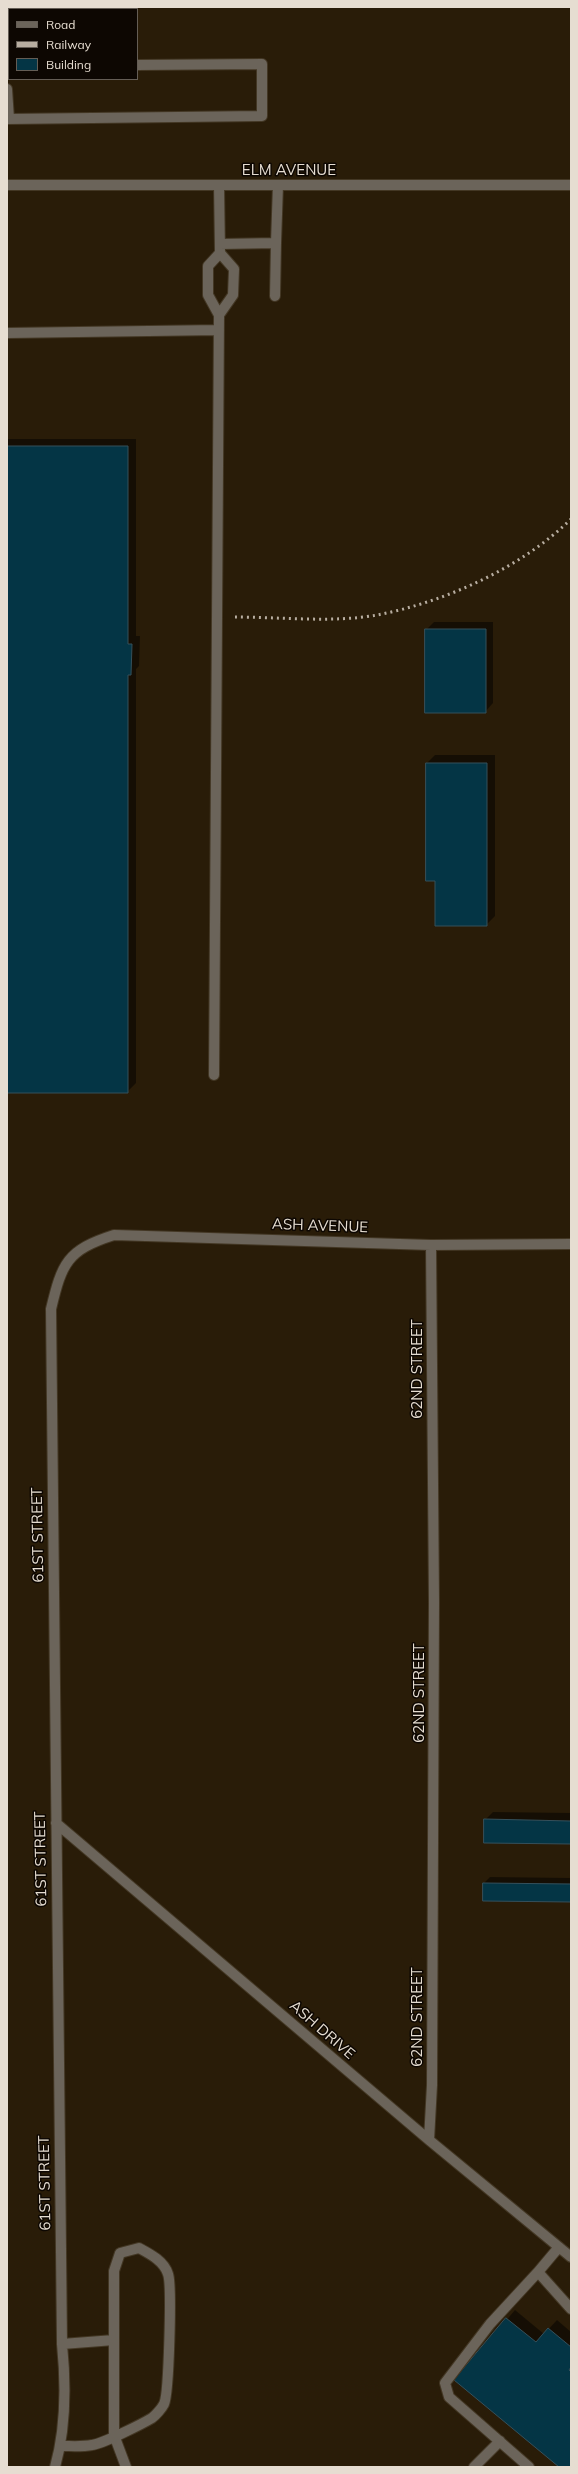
<!DOCTYPE html>
<html>
<head>
<meta charset="utf-8">
<style>
	body { margin:0 }
	#map { position:relative; width:578px; height:2474px; overflow:hidden; background:#291c08; font-family:Mulish,sans-serif }
	canvas { display:block }
	.frame { position:absolute; inset:0; border:8px solid #e6ddd1; pointer-events:none }
	.legend { position:absolute; left:8px; top:8px; width:130px; height:72px; box-sizing:border-box; background:#0d0702; border:1px solid #645d55; margin:0; padding:5px 7px; list-style:none; font-size:12px; color:#e6ddd1 }
	.legend li { display:flex; align-items:center; gap:8px; height:20px }
	.legend b { width:20px; border:1px solid #645d55 }
</style>
</head>
<body>
<div id="map">
<canvas width="578" height="2474"></canvas>
<div class="frame"></div>
<ul class="legend">
<li><b style="height:5px;background:#6b645a"></b>Road</li>
<li><b style="height:5px;background:#b8aea1"></b>Railway</li>
<li><b style="height:11px;background:#043545"></b>Building</li>
</ul>
</div>
<script>
const ctx = document.querySelector('canvas').getContext('2d');
ctx.lineJoin = 'round';
function fillPath(path, color) {
  ctx.fillStyle = color;
  ctx.fill(path, 'evenodd');
}
function trace(path, color, width, dash) {
  ctx.strokeStyle = color;
  ctx.lineWidth = width;
  ctx.lineCap = dash ? 'butt' : 'round';
  ctx.setLineDash(dash || []);
  ctx.stroke(path);
}
function label(font, color, halo, rows, align = 'center') {
  ctx.font = font + ' Mulish,sans-serif';
  ctx.lineWidth = 3;
  ctx.setLineDash([]);
  ctx.textBaseline = 'middle';
  ctx.strokeStyle = halo;
  ctx.fillStyle = color;
  for (const [text, x, y, turn = 0] of rows) {
    ctx.save();
    ctx.translate(x, y);
    ctx.rotate((+turn || 0) * Math.PI / 180);
    ctx.textAlign = isNaN(turn) ? turn : align;
    if (halo) ctx.strokeText(text, 0, 0);
    ctx.fillText(text, 0, 0);
    ctx.restore();
  }
}
fillPath(new Path2D(`
	M7,439H136V636H140L139,666L136,669V1083L127,1092H7Z
	M434,622H493V703L485,712L426,630Z
	M435,755H495V916L486,925L436,880L427,763Z
	M493,1812L571,1813V1843L485,1820Z
	M490,1877L571,1878V1901L484,1900V1883Z
	M515,2310L544,2334L557,2320L571,2332V2467H560L456,2380Z`), '#0007');
const building = new Path2D(`
	M7,446H128V644H132L131,675H128V1093H7Z
	M425,629H486V713H425Z
	M426,763H487V926H435V881H426Z
	M484,1819L571,1821V1844L484,1843Z
	M483,1883L571,1884V1902L483,1901Z
	M506,2318L536,2342L548,2328L571,2347V2367L569,2370L571,2372V2467H559L454,2380Z`);
fillPath(building, '#043545');
trace(building, '#35505b', 1);
const minor = new Path2D(`
	M7,65H9
	M7,89L9,119
	M7,119L262,116V64L137,65
	M7,185H571
	M219,185L220,253L208,266V295L219,315L233,295L234,269L220,253
	M220,244L276,243L278,185
	M275,296L276,243
	M7,333L219,330
	M214,1075L219,315
	M56,1823L429,2140L571,2257
	M429,2140L432,2085L434,1602L431,1245
	M559,2247L538,2272L571,2309
	M62,2344L114,2340
	M61,2446C71,2446 82,2447 92,2445C102,2444 142,2424 152,2418C156,2415 162,2408 164,2404C169,2394 172,2285 168,2274C164,2261 150,2254 139,2248L120,2253L114,2271V2435L126,2467
	M55,2467C66,2428 66,2384 62,2344L51,1309C62,1263 67,1250 114,1235L431,1245L571,1244
	M474,2467L500,2441
	M529,2467L449,2397L445,2383L490,2324L538,2272`);
trace(minor, '#433724', 12);
trace(minor, '#6b645a', 10);
trace(new Path2D(`
	M235,617C279,617 334,623 377,615C445,602 521,568 571,519`), '#b8aea1', 3, [2, 4]);
label('15px', '#e6ddd1', '#0d0702', [
	["ELM AVENUE",289,170],
	["ASH AVENUE",320,1226,2],
	["62ND STREET",417,1369,-90],
	["61ST STREET",38,1535,-91],
	["62ND STREET",419,1693,-90],
	["61ST STREET",41,1859,-91],
	["62ND STREET",417,2017,-90],
	["ASH DRIVE",322,2030,41],
	["61ST STREET",45,2183,-91]
]);
</script>
</body>
</html>
